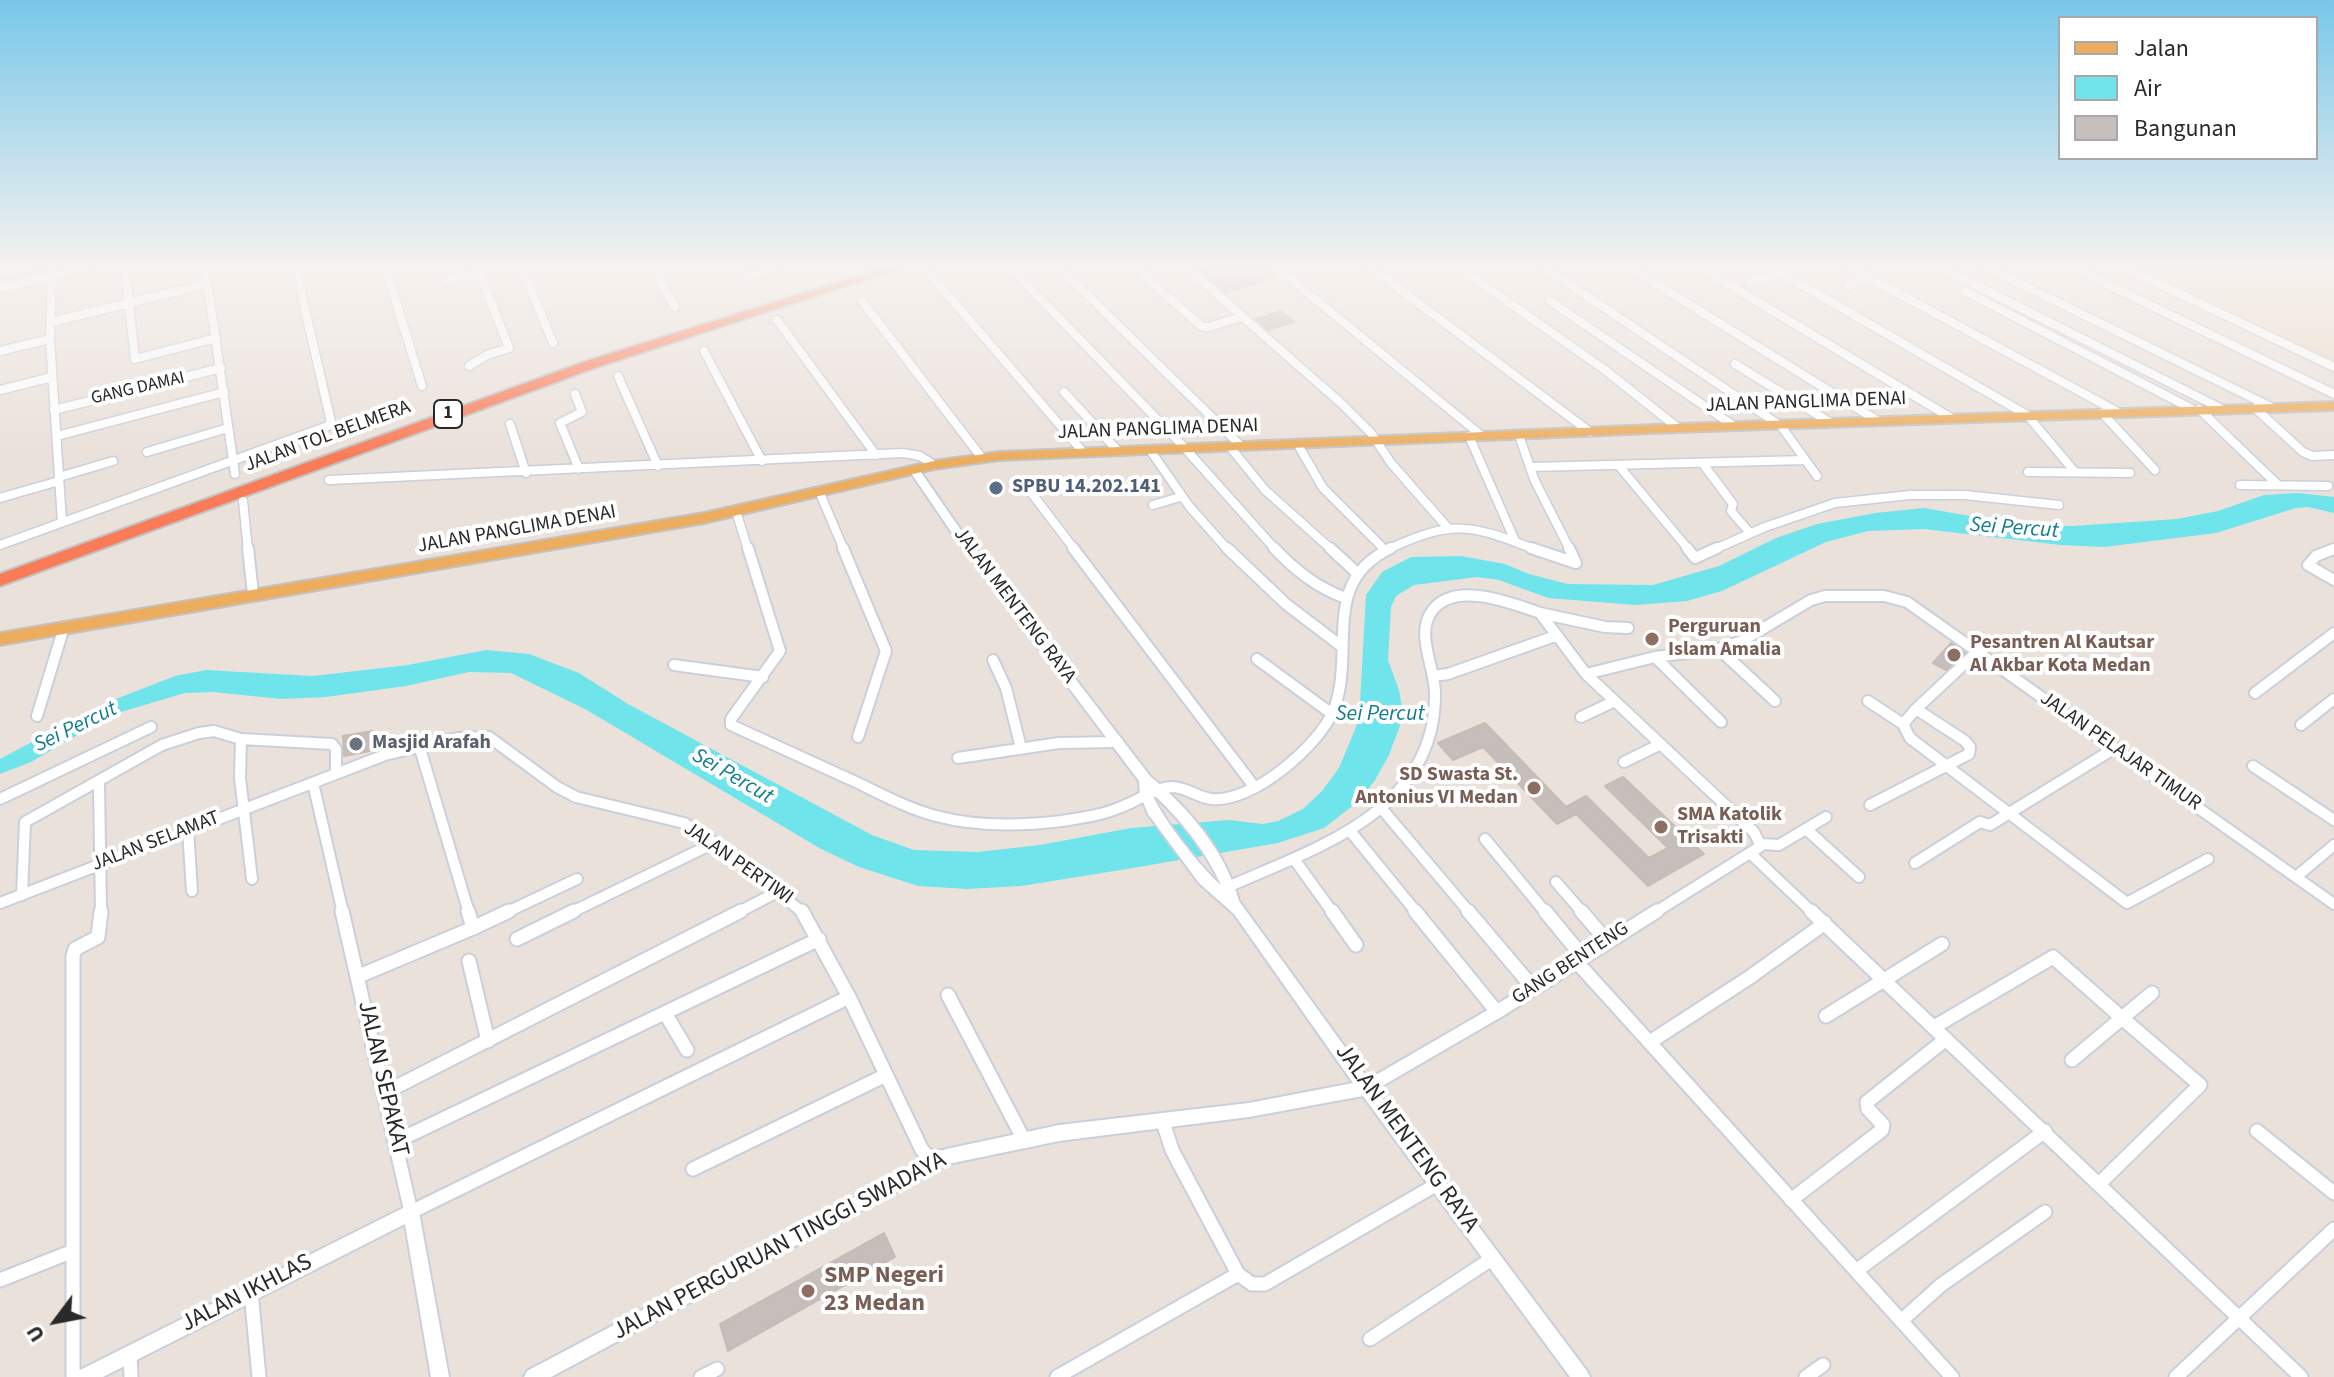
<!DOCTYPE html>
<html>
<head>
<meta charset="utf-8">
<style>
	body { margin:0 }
	#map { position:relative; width:2334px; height:1377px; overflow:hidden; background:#ebe1db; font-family:"Source Sans 3",sans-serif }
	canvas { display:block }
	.legend { position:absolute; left:2058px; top:16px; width:260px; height:144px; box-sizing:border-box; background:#fff; border:2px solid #a9a9a9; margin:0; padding:10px 14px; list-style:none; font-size:24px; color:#292929 }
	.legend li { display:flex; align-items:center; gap:16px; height:40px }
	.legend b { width:40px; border:2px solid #a9a9a9 }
	.north { position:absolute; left:16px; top:1281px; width:80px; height:80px; -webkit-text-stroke:6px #fff; paint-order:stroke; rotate:238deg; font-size:22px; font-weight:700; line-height:32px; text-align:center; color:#292929 }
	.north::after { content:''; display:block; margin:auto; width:28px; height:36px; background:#292929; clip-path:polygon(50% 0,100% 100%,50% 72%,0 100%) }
</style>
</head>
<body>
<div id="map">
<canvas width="2334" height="1377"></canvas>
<ul class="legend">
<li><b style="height:10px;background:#ecad5f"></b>Jalan</li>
<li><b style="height:22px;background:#70e4eb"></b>Air</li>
<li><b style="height:22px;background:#c6bebb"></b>Bangunan</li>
</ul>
<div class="north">U</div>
</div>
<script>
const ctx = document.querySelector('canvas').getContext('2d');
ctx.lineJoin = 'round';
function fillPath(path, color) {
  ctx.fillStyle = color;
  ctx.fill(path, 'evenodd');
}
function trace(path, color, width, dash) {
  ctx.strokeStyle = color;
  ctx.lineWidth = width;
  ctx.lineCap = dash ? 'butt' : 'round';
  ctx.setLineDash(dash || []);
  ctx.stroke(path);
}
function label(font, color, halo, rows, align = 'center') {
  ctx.font = font + ' "Source Sans 3",sans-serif';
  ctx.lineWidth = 8;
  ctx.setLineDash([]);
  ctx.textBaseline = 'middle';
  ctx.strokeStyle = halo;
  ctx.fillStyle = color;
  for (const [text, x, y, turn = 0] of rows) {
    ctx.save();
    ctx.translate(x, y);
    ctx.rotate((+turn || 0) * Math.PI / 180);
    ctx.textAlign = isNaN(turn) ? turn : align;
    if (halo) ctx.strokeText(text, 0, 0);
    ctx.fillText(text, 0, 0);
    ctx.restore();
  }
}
fillPath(new Path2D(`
	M2127,266H2334V365Z`), '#ecdaca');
fillPath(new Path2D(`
	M2298,493L2334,497V513L2308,507L2296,508L2216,533L2104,547L2061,545L1924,529L1868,531L1826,542L1722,591L1687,601L1636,605L1548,598L1499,580L1477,577L1414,585L1396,596L1391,607L1388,660L1399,690L1403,713L1401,723L1389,755L1375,780L1360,800L1324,828L1278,843L1127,869L1021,886L967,889L918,886L859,867L821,849L585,709L511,673L469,672L406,686L326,697L281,699L213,692L185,693L114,714L31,762L0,774V759L103,704L175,676L206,670L313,676L408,665L486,650L529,654L579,673L628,704L872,835L914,850L977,852L1040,845L1131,828L1229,820L1263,824L1278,821L1303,809L1322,791L1339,768L1356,727L1360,702L1366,595L1382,572L1411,557L1461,556L1505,564L1529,574L1568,584L1653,585L1719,566L1776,538L1817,524L1875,513L1924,508L2022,525L2073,526L2177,519L2218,511L2264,495Z`), '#70e4eb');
const building = new Path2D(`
	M1195,266H1268L1276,276L1226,293Z
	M1281,311L1294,322L1268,330L1256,319Z
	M1951,643L1965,653L1946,670L1933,663Z
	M1485,723L1566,807L1586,796L1649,858L1668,848L1605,786L1623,777L1704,854L1648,886L1576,814L1557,824L1483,747L1453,760L1438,743Z
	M373,731L370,751L344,756L343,736Z
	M884,1233L895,1257L728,1351L720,1324Z`);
fillPath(building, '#c6bebb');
trace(building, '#c6bcb5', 2);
const minorFar2 = new Path2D(`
	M52,266L50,339L62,522
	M125,266L135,359L216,338
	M205,266L235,474
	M385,266L422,386
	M521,266L553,343
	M652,266L675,307
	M1009,266L1183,446L1276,550
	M1058,266L1241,446
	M1133,266L1201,326L1208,327L1242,317
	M1185,266L1342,404L1371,433L1391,463L1447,527
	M1275,266L1482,436
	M1369,266L1590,432
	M1457,266L1605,370L1678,428
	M1542,266L1781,426L1817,476
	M1627,266L1878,421
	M1698,266L1951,418
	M1769,266L2027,415L2075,472
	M1848,266L2116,411
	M1938,266L2220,408
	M1984,266L2271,407
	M2069,266L2334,394
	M2121,266L2334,367
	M928,272L1083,452
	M0,274L36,266
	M745,277L783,266
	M446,280L480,273
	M1749,282L1782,273
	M1849,286L1869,277
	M0,288L91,266
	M1965,291L2192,409
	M862,301L982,458
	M1550,301L1734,426
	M777,320L876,455
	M51,322L207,284
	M0,351L50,339
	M704,351L762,461
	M1735,364L1831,423
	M469,366L487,355L509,348L477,266
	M618,376L658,466
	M0,390L52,377
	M1064,392L1118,451
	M575,394L582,412L560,423L579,469
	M2255,408L2303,452L2312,456L2334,455
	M2199,409L2278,485
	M54,410L221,368
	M2102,413L2155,470
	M510,424L526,473
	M1519,435L1534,479L1570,550
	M57,436L224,392
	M1469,436L1515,541
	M1298,445L1323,488L1385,550
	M1230,447L1265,490L1332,550
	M1150,450L1189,506L1228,550
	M147,452L228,428
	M1703,464L1733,504L1731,511L1750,533
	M1619,466L1689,550
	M1531,467L1805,460
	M2028,472L2130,473
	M59,477L113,461
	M329,480L903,453L920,456L934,465
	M2240,485L2328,486
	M819,491L844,550
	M1030,491L1075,550
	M0,498L59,481
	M243,501L248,550
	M1153,505L1180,497
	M736,511L748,550
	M0,545L328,426L331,422L295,266
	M1387,550C1452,519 1471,524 1536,550
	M1713,550L1765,527L1835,503L1910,495H1965L2059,505
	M2331,550L2334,549`);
const minorFar1 = new Path2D(`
	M248,548L253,594
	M748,548L780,651L731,719V725C773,744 816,764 858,783C883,795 909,809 936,816C977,827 1021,826 1062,821C1082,818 1103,815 1121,807C1138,801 1153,788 1172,787C1187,787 1198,798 1212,799C1253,803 1320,745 1334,709C1356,651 1319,582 1391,548
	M843,548L886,651L858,737
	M1073,548L1253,785
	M1227,548L1286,604L1341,646
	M1274,548C1295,570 1317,588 1346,598
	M1330,548L1356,572
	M1531,548L1576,563
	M1569,548L1576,563
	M1687,548L1695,558L1717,548
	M2334,549L2316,556L2308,565L2334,580
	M1628,628L1605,627L1540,613L1586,674L1754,832L1761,846L1654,913
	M1719,649L1775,701
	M1655,657L1721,722
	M1257,659L1332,714
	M993,660L1006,688L1021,748
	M674,665L763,677
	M1586,674L1655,657L1719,649L1742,641L1811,600L1825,596H1884L1907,602L2334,904
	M1434,676L1448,674L1555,636
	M2255,693L2334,633
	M1868,701L1903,724
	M1916,709L1903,724L1910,738L2127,903L2208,859
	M37,716L64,627
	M1581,717L1615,701
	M2301,725L2334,699
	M241,739L240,778L252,879
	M419,745L469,913
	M958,758L1059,743L1118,742
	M1624,762L1661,744
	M2253,766L2334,820
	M99,783L101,913
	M313,783L343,913
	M0,799L151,727
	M1870,805L1969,754L1970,747L1965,741L1916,709L1978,651
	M1382,809L1470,913
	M1806,829L1859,877
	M188,830L192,891
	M1351,832L1417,913
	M1485,839L1546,913
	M1762,844L1779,845L1826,817
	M1751,854L1813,913
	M1294,859L1333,913
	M1915,863L1980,822L1990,825L2115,748
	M2296,877L2334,845
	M1556,882L1583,913
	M1223,889C1312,849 1436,814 1435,693C1435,668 1415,634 1432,611C1454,580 1512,603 1540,613
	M22,895L25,822L162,745L199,733L214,731L241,739L332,744L336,749V774
	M0,903L385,755L457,738L489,737L557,787L576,797L684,823L739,859L803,913
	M505,913L577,879
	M570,913L714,843
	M737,913L781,890`);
const minor = new Path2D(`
	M342,911L411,1212L849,997
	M468,911L473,928L509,911
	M802,911L849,997L922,1150L928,1156L944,1157
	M1332,911L1356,945
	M1415,911L1497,1012
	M1468,911L1534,989
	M1545,911L1582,956
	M1581,911L1607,941
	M1811,911L2301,1377
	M517,939L574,911
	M1575,960L1952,1377
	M469,961L488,1041
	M359,976L473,928
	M948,995L1024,1140
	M665,1013L687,1050
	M1826,1016L1942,944
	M1934,1027L2053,957L2122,1018L2152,993
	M1650,1042L1750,977L1825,923
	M2072,1060L2122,1018L2200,1085L2100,1183
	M1366,1088L1497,1012L1657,911
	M386,1092L741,911
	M2257,1131L2334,1193
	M397,1141L819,939
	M693,1169L886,1075
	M1791,1200L1882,1130L1883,1125L1868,1109L1867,1102L1946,1039
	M1856,1271L2045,1131
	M1238,1274L1252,1284H1265L1439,1183
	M0,1280L73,1251
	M251,1292L259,1377
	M1901,1321L1941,1285L2045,1212
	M1370,1339L1493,1258
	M130,1354L131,1377
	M73,1377V956L75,949L98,937L101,911
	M701,1377L717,1369
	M1057,1377L1238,1274L1172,1150L1163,1122
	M1806,1377L1823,1365
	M2176,1377L2334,1229`);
const tertiary = new Path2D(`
	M914,467L918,468L958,526L1150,776C1189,808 1226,852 1239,901L1371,1083L1587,1371L1590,1377H1570L1363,1096L1249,1117L1059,1141L948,1164L551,1377H524L527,1371L946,1149L1059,1125L1249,1103L1353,1083L1234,914L1199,883L1148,814L1140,795L1139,781L950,530L909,470ZM1152,793C1181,820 1205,850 1221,885C1202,869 1160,816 1152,793Z
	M411,1204L417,1206L419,1212L449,1377H431L405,1224L103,1377H75L78,1371Z`);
const primary = new Path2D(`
	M2334,402V410L1678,432L999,460L934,469L704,523L0,645V633L704,513L934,461L999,452L1678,424Z`);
const motorway = new Path2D(`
	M890,266H908L597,367L0,586V574L587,361Z`);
trace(minorFar2, '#c9d0db', 11);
trace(minorFar1, '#c9d0db', 14);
trace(minor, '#c9d0db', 17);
trace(tertiary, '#c9d0db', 4);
trace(primary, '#c3c3c3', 4);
trace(motorway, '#c3c3c3', 4);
trace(minorFar2, '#fff', 8);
trace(minorFar1, '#fff', 10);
trace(minor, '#fff', 13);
fillPath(tertiary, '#fff');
fillPath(primary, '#ecad5f');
fillPath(motorway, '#f97b57');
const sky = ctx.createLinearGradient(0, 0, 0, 459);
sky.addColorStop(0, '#78c7e9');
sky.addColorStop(0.58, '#f6f2ef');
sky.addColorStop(1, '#f6f2ef00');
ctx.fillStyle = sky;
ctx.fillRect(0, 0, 2334, 459);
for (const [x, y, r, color] of [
	[996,488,8,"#5c6f8a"],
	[1652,639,8,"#8d6e63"],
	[1954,655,8,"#8d6e63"],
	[356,744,8,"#6b7280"],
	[1534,788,8,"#8d6e63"],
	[1661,827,8,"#8d6e63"],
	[808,1291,8,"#8d6e63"]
]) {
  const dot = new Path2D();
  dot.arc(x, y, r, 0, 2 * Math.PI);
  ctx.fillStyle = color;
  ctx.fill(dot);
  trace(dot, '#fff', 3);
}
label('18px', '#292929', '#fff', [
	["GANG DAMAI",138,389,-13]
]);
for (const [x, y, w] of [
	[448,414,28]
]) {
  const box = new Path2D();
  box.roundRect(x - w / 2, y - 14, w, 28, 6);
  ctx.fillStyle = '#fff';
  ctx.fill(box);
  trace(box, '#292929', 2);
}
label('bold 18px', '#292929', null, [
	["1",448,414]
]);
label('20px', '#292929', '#fff', [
	["JALAN PANGLIMA DENAI",1806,403,-2],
	["JALAN PANGLIMA DENAI",1158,430,-2],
	["JALAN TOL BELMERA",328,437,-20],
	["JALAN PANGLIMA DENAI",517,530,-10],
	["JALAN MENTENG RAYA",1014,606,53],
	["JALAN PELAJAR TIMUR",2120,752,35],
	["JALAN SELAMAT",156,842,-21],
	["JALAN PERTIWI",738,864,35],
	["GANG BENTENG",1571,964,-33]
]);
label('bold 20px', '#4e5e75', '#fff', [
	["SPBU 14.202.141",1012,488]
], 'left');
label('bold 20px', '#785e54', '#fff', [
	["Perguruan",1668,628],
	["Islam Amalia",1668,651],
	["Pesantren Al Kautsar",1970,644],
	["Al Akbar Kota Medan",1970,667],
	["SD Swasta St.",1518,776,"right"],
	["Antonius VI Medan",1518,799,"right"],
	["SMA Katolik",1677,816],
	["Trisakti",1677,839]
], 'left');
label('bold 20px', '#5b616d', '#fff', [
	["Masjid Arafah",372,744]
], 'left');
label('italic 22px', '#117e8e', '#fff', [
	["Sei Percut",2014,529,4],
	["Sei Percut",1380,715],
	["Sei Percut",76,728,-26],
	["Sei Percut",732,777,30]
]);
label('24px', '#292929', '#fff', [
	["JALAN SEPAKAT",382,1079,77],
	["JALAN MENTENG RAYA",1406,1139,54],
	["JALAN PERGURUAN TINGGI SWADAYA",780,1247,-28],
	["JALAN IKHLAS",247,1294,-27]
]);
label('bold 24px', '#785e54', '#fff', [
	["SMP Negeri",824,1277],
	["23 Medan",824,1305]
], 'left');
</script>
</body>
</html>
